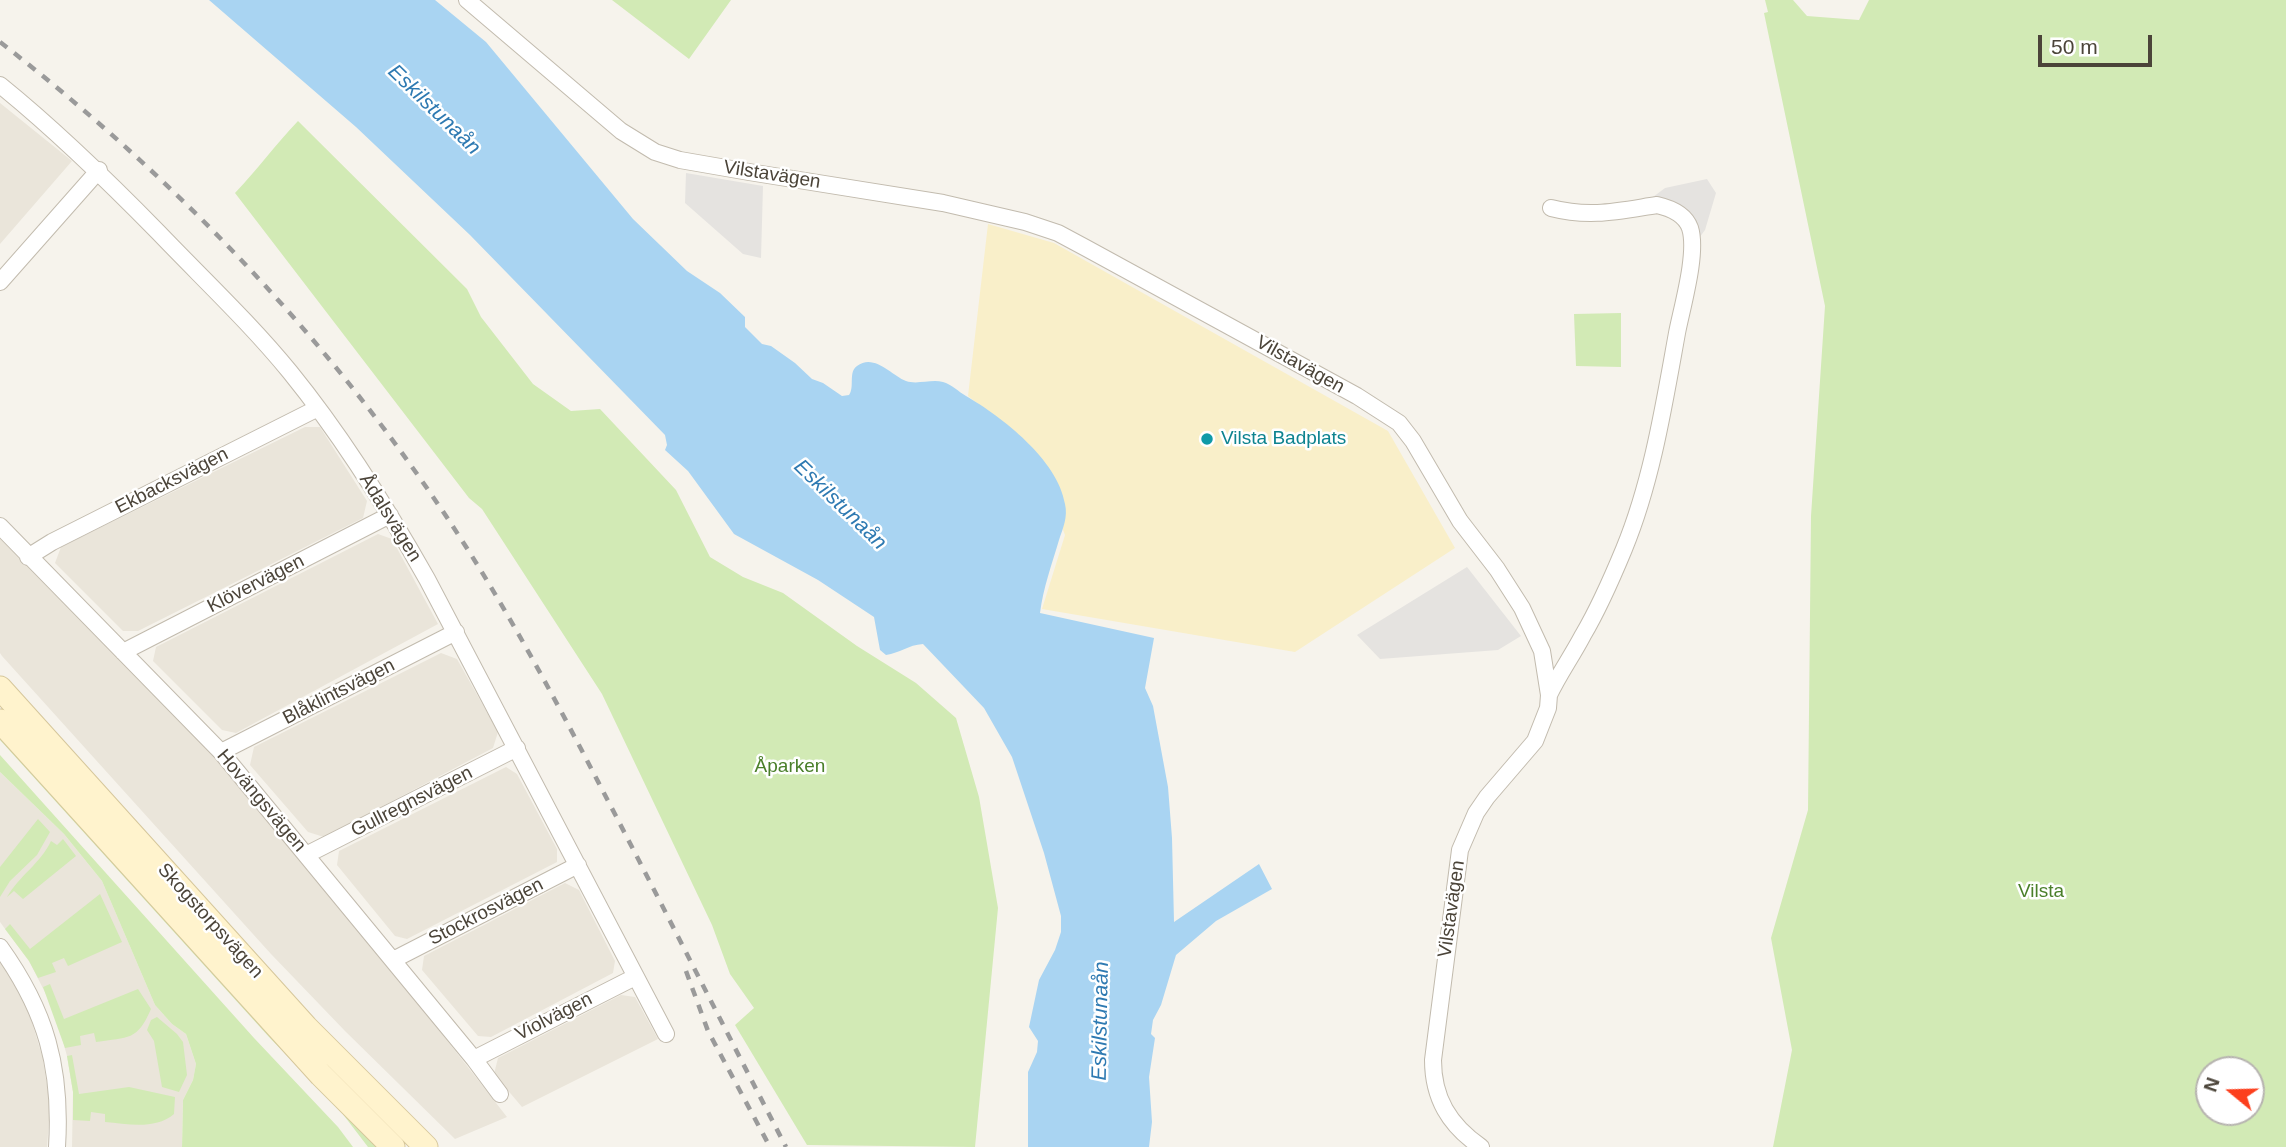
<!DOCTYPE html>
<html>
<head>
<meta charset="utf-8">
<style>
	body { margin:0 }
	#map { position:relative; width:2286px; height:1147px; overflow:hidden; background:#f6f3ec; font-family:Helvetica,sans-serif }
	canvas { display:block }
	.north { position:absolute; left:2195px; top:1056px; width:70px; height:70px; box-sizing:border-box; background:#fff; border:2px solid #b7b4b0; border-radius:50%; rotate:289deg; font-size:19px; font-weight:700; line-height:28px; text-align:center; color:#4b4439 }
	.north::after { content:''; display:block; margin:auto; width:24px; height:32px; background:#fc3f1d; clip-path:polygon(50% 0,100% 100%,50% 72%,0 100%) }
	.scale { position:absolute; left:2038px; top:35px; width:114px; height:32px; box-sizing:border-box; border:4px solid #4b4439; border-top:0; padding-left:9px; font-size:21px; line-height:24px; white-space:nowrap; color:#4b4439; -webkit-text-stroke:5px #fff; paint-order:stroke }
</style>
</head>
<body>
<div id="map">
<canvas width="2286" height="1147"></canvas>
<div class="north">N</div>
<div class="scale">50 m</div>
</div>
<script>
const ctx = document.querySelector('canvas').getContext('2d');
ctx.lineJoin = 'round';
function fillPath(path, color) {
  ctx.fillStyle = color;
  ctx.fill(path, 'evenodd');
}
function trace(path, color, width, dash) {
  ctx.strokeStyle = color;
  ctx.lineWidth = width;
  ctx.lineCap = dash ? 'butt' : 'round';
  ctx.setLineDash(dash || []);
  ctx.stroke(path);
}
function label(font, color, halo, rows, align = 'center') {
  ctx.font = font + ' Helvetica,sans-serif';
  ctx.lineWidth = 5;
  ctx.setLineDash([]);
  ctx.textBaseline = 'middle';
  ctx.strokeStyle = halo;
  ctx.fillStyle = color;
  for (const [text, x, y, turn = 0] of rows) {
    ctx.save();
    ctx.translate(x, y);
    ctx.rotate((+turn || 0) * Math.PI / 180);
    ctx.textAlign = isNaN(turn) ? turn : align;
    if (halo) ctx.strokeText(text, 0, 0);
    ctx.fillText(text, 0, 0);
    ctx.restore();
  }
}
fillPath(new Path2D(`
	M0,103L72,161L0,244Z
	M305,427H320L367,501L363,518L138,631H123L55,563L61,547Z
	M378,534L392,539L438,624L236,733L222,730L153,661L156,647Z
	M0,537L223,766L424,1011L507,1117L455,1139L345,1031L271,954L2,656L0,653Z
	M441,653L457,659L498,732L493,748L324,837L308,832L250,765L254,747Z
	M506,767L517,774L557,849V862L407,939L395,936L337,865L339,851Z
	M0,772L64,834L102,881L155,1005L172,1024L186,1034L196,1064L193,1080L183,1100L182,1147H72L73,1092L67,1056L59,1027L51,1004L29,961L0,922Z
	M565,883L579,890L615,961L613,973L491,1037L478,1036L422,970L424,956Z
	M0,960L18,989L31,1019L43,1059L50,1106L47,1147H0Z
	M621,995L635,997L658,1039L522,1107L494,1074L498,1058Z`), '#eae5da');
fillPath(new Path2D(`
	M612,0H731L689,59Z
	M1765,0H1793L1807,16L1859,20L1869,0H2286V1147H1773L1792,1050L1771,938L1808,810L1811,516L1825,306L1764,13L1768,12ZM2251,1070V1112H2209V1070Z
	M298,121L467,289L481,317L533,384L571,411L600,409L676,490L710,557L743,577L783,593L857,646L916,683L956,718L979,797L998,908L975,1147L807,1145L735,1025L754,1008L730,974L712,925L602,694L482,509L469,498L235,193C257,170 276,144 298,121Z
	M1621,313V367L1576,366L1574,314Z
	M0,735L384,1147H368L342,1113L269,1037L0,740Z
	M0,755L254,1038L338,1127L353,1147H182L183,1100L193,1080L196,1064L186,1034L172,1024L155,1005L102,881L64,834L0,772Z
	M38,819L50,832L37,855L10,881L0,897V867Z
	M63,839L76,856L23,899L14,891L7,897C19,876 41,863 51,841L57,845Z
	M100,894L122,942L68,966L64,958L52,963L56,972L38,978L29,961L5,929L10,924L30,949Z
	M50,984L64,1019L138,989L151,1009C137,1041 129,1037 96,1042L94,1033L80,1036L81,1045L65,1048L43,987Z
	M157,1017L177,1034L183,1042L187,1075L179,1092L162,1087L154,1041L147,1030L151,1020Z
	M72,1055L79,1094L129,1087L175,1097L174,1114C155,1130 128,1124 105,1122V1114L91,1112L90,1121L73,1120V1092L67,1056Z`), '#d2eab5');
fillPath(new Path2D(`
	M988,224L1054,243L1388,431L1455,548L1295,652L1042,609L1065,535L1031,447L968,396Z`), '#f9efc9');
fillPath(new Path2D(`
	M686,173L763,186L761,258L743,254L685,203Z
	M1707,179L1716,193L1705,230L1691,249L1676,219L1649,200L1665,188Z
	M1467,567L1521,636L1498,650L1380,659L1357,635Z`), '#e5e3e0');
fillPath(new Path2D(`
	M209,0H435L486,42L633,219L687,271L720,293L745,317V327L762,344L771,346L795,363L812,379L823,383L842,396L849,395C855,387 848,372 857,366C874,353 891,375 906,381C917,385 931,379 943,382C951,384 959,392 966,396C1002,417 1058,460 1065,504C1068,517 1063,528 1059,540C1052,564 1043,588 1040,613L1154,638L1145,688L1153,706L1168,787L1172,838L1174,922L1259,864L1272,889L1216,921L1176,955L1161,1005L1153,1020L1151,1034L1155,1038L1149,1077L1152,1122L1149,1147H1028V1072L1037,1052L1038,1041L1029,1027L1039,980L1055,950L1061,932V916L1044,853L1012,757L984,708L923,644C908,645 900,653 886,655L880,650L874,617L818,580L734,534L688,471L665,450L667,445L665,435L470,235L356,127Z`), '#a9d4f2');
const minor = new Path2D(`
	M467,0L621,131L655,152L680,160L749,172L943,203L1025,222L1058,233L1086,248L1357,396L1399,423L1413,441L1460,521L1497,569L1522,608L1542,651L1549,695L1548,708L1535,741L1487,797L1476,813L1460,850L1433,1060C1433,1098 1449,1125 1481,1147
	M0,85C57,131 108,181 159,233C203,279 250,323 290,372C342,436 387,508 427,579L666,1034
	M0,282L99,170
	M0,526L221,752L474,1059L500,1094
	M28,557L52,542L318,408
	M123,652L390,515
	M1549,695C1559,674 1572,656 1583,635C1599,608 1612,578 1624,549C1652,481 1664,405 1677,333C1682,307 1698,253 1690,228C1685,214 1670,208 1657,205C1618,211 1590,218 1551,208
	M221,752L456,632
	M306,855L517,748
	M0,947C46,1011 62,1068 57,1147
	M393,960L578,865
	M474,1059L635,977`);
const secondary = new Path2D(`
	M0,688L306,1027L426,1147
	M0,721L321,1075L393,1147`);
trace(minor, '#c2bbae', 18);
trace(secondary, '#d6c79b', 25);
trace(minor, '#fff', 16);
trace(secondary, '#fff3cd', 23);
trace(new Path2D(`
	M0,42C165,170 312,321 431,494C503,598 561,710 619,822C675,930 730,1039 786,1147
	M686,971L708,1031L770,1147`), '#9a9a9a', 4.5, [9, 9]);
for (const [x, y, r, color] of [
	[1207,439,7,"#0f9aa8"]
]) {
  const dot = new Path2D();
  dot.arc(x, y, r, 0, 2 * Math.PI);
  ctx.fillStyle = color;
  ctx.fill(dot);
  trace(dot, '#fff', 2.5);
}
label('19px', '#4b4439', '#fff', [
	["Vilstavägen",772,175,9],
	["Vilstavägen",1300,365,29],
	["Ekbacksvägen",172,481,-27],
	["Ådalsvägen",390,518,58],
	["Klövervägen",256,584,-27],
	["Blåklintsvägen",339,692,-27],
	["Hovängsvägen",261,801,50],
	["Gullregnsvägen",412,802,-27],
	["Vilstavägen",1452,909,-82],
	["Stockrosvägen",486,912,-27],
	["Skogstorpsvägen",210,921,48],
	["Violvägen",554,1017,-27]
]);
label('19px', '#0d838f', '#fff', [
	["Vilsta Badplats",1221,439]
], 'left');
label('19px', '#4a7f2a', '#fff', [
	["Åparken",790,767],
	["Vilsta",2041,892]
]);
label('italic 21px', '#2e7ab2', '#fff', [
	["Eskilstunaån",434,110,44],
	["Eskilstunaån",840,505,44],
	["Eskilstunaån",1101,1021,-89]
]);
</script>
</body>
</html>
